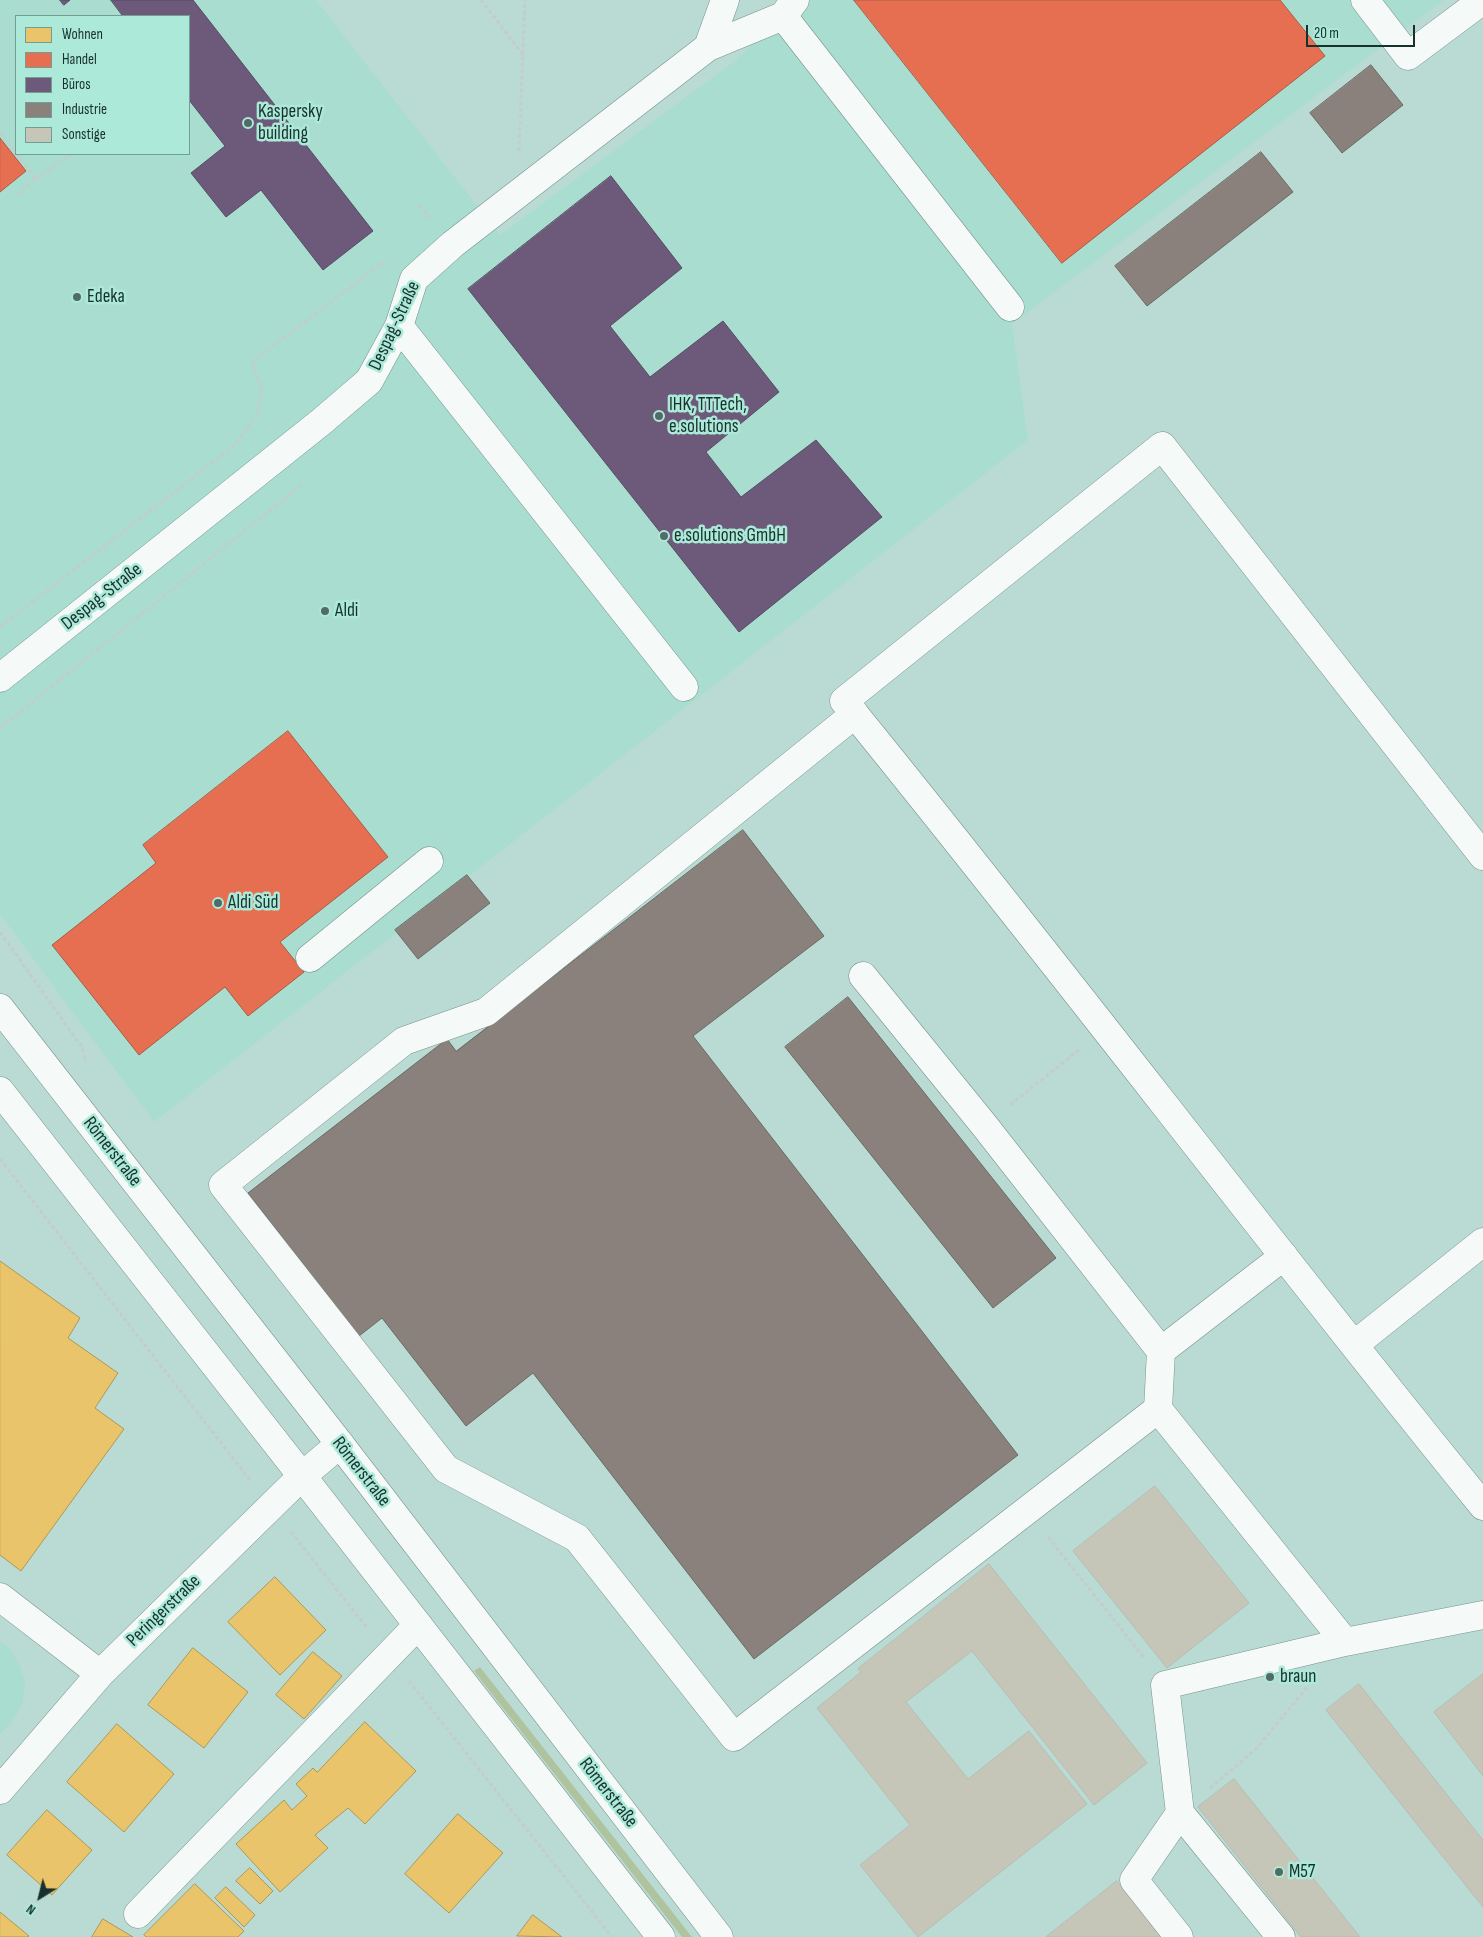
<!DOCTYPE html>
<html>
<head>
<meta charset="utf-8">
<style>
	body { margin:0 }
	#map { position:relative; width:1483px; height:1937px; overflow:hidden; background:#badbd3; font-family:"Sofia Sans Condensed",sans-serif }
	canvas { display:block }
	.legend { position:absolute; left:15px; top:15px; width:175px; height:140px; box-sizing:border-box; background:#ace9d9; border:1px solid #719f94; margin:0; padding:6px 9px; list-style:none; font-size:15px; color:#19312c }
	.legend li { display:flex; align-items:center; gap:10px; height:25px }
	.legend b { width:25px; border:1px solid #719f94 }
	.north { position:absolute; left:15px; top:1872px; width:50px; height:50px; -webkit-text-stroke:4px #ace9d9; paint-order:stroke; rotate:216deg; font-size:14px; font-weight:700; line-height:20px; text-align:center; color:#19312c }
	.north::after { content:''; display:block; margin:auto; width:18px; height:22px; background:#19312c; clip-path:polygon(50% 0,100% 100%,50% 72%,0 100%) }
	.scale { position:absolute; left:1306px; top:25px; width:109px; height:22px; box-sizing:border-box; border:2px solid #19312c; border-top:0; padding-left:6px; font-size:15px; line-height:18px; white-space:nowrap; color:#19312c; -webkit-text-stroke:4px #ace9d9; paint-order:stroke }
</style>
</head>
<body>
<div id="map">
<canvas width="1483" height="1937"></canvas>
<ul class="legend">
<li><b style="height:14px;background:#e9c46a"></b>Wohnen</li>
<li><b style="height:14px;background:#e76f51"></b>Handel</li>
<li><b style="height:14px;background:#6d597a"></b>Büros</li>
<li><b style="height:14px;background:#8a817c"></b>Industrie</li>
<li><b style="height:14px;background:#c6c6b8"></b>Sonstige</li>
</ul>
<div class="north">N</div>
<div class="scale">20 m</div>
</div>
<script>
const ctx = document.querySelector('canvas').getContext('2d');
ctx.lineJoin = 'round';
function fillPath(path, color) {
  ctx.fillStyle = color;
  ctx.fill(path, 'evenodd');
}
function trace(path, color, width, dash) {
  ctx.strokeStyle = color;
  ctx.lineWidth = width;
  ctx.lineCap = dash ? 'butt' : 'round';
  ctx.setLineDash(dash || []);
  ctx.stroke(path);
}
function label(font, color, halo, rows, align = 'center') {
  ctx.font = font + ' "Sofia Sans Condensed",sans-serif';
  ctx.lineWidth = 5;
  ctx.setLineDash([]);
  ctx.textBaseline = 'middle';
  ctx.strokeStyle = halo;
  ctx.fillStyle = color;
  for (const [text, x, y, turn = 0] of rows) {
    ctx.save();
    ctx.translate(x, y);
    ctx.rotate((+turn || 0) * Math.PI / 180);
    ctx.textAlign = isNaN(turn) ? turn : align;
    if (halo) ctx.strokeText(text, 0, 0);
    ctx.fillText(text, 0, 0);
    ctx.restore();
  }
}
fillPath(new Path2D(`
	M0,0H316L500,235L732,63L801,0H1444L1012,324L1028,440L154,1122L0,914ZM16,16H189V154H16Z
	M0,1641L10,1649L20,1665L25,1683L23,1701L15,1718L0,1735Z`), '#a8ddd0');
fillPath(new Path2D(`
	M480,1667L692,1937H682L474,1671Z`), '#afc49e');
const homes = new Path2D(`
	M0,1261L80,1318L68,1338L118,1373L95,1408L124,1429L21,1571L0,1555Z
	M275,1577L326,1630L280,1675L228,1622Z
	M193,1648L248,1692L204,1748L148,1705Z
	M313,1652L342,1676L304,1719L276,1695Z
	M365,1722L416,1771L365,1824L348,1808L315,1835L328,1848L280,1892L236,1844L284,1800L292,1810L307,1796L296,1784L313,1768L317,1772Z
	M117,1724L174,1774L124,1832L67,1782Z
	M47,1810L92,1850L52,1895L7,1855Z
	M458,1814L503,1853L449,1913L405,1874Z
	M250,1868L273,1891L260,1904L236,1881Z
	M195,1884L244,1931L238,1937H146L144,1935Z
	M226,1887L255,1915L244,1927L215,1898Z
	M0,1912L29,1936L28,1937H0Z
	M533,1915L562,1937L517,1936Z
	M103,1919L133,1937H92Z`);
fillPath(homes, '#e9c46a');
trace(homes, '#ab9857', 1);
const shops = new Path2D(`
	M854,0H1280L1325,56L1062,263Z
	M0,138L26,171L0,192Z
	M288,731L388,857L280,942L304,972L248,1016L225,987L139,1055L52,945L156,863L143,845Z`);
fillPath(shops, '#e76f51');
trace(shops, '#a95c46', 1);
const offices = new Path2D(`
	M60,0H70L64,5Z
	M111,0H193L373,231L323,270L261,190L226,217L191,173L225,146L189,100V16H123Z
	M611,176L682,268L610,326L650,377L723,321L779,392L706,452L741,497L816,440L882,517L739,632L468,289Z`);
fillPath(offices, '#6d597a');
trace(offices, '#544d63', 1);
const industry = new Path2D(`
	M1371,65L1403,105L1342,153L1310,113Z
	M1261,152L1293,192L1147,306L1115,266Z
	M743,830L824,936L693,1036L1018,1455L754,1659L533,1373L466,1426L382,1318L359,1336L248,1193L447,1039L456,1051Z
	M467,875L490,903L418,959L395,930Z
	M848,997L1056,1258L993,1308L785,1047Z`);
fillPath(industry, '#8a817c');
trace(industry, '#686964', 1);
const building = new Path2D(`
	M1155,1486L1249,1603L1167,1668L1073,1551Z
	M989,1564L1147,1763L1094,1805L972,1651L906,1702L968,1779L1029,1731L1087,1804L918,1937L860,1865L910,1825L817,1708L861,1672L858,1669Z
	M1483,1674V1776L1434,1712Z
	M1359,1684L1483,1840V1907L1326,1710Z
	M1234,1779L1360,1937H1301L1198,1807Z
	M1117,1881L1161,1937H1046Z`);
fillPath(building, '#c6c6b8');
trace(building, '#b6bcb3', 1);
const minor = new Path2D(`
	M795,0L783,16L1010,307
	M1365,0L1408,56L1483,0
	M708,47L783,16
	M399,326L684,687
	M0,678L321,422L369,381L399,326L414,279L453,244L708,47L725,0
	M855,714L486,1012L404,1041L223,1185L446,1469L577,1538L734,1737L1158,1409L1345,1642L1483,1615
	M1483,856L1162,446L844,701C1061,967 1267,1241 1483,1506
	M310,958L429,861
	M863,976L984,1125L1161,1351
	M1354,1345L1483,1242
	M1158,1409L1161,1351L1284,1256
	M0,1597L100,1674
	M0,1790L100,1674L302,1476L340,1444
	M1180,1813L1165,1685L1345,1642
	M138,1914L418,1625
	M1179,1937L1134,1880L1180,1813L1281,1937`);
const major = new Path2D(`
	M0,1008L340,1444L719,1937
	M0,1091L302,1476L661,1937`);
trace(minor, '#77918b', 29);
trace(major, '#77918b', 29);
trace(new Path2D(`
	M481,0L523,55
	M0,132L16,153
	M519,151L525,0
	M17,154L36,179L18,194
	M36,179L71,154
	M419,205L431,219
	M0,627L234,446L257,416L262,389L252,362L382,263L386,265
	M0,728L299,487L301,482
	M0,932L82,1047L86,1062
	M1010,1105L1079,1050
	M0,1159L250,1480
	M291,1532L368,1629
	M1048,1537L1145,1659
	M409,1681L612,1937
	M1210,1788L1256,1749L1309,1685`), '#c3cdca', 3, [4, 2.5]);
trace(minor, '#f5faf8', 28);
trace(major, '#f5faf8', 28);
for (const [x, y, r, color] of [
	[248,123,5,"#516c66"],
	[77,297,5,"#516c66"],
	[659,416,5,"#516c66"],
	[664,536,5,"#516c66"],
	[325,611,5,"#516c66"],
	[218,903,5,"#516c66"],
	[1270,1677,5,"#516c66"],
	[1279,1872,5,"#516c66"]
]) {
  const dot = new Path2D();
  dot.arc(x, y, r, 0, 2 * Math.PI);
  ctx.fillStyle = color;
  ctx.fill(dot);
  trace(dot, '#ace9d9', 2);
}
label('19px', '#19312c', '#ace9d9', [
	["Kaspersky",258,112],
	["building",258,134],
	["Edeka",87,297],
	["IHK, TTTech,",669,405],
	["e.solutions",669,427],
	["e.solutions GmbH",674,536],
	["Aldi",335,611],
	["Aldi Süd",228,903],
	["braun",1280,1677],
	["M57",1289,1872]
], 'left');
label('19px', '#19312c', '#ace9d9', [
	["Despag-Straße",395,326,-65],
	["Despag-Straße",102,597,-38],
	["Römerstraße",112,1152,52],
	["Römerstraße",361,1472,52],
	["Peringerstraße",164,1611,-44],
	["Römerstraße",608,1793,52]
]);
</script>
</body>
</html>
